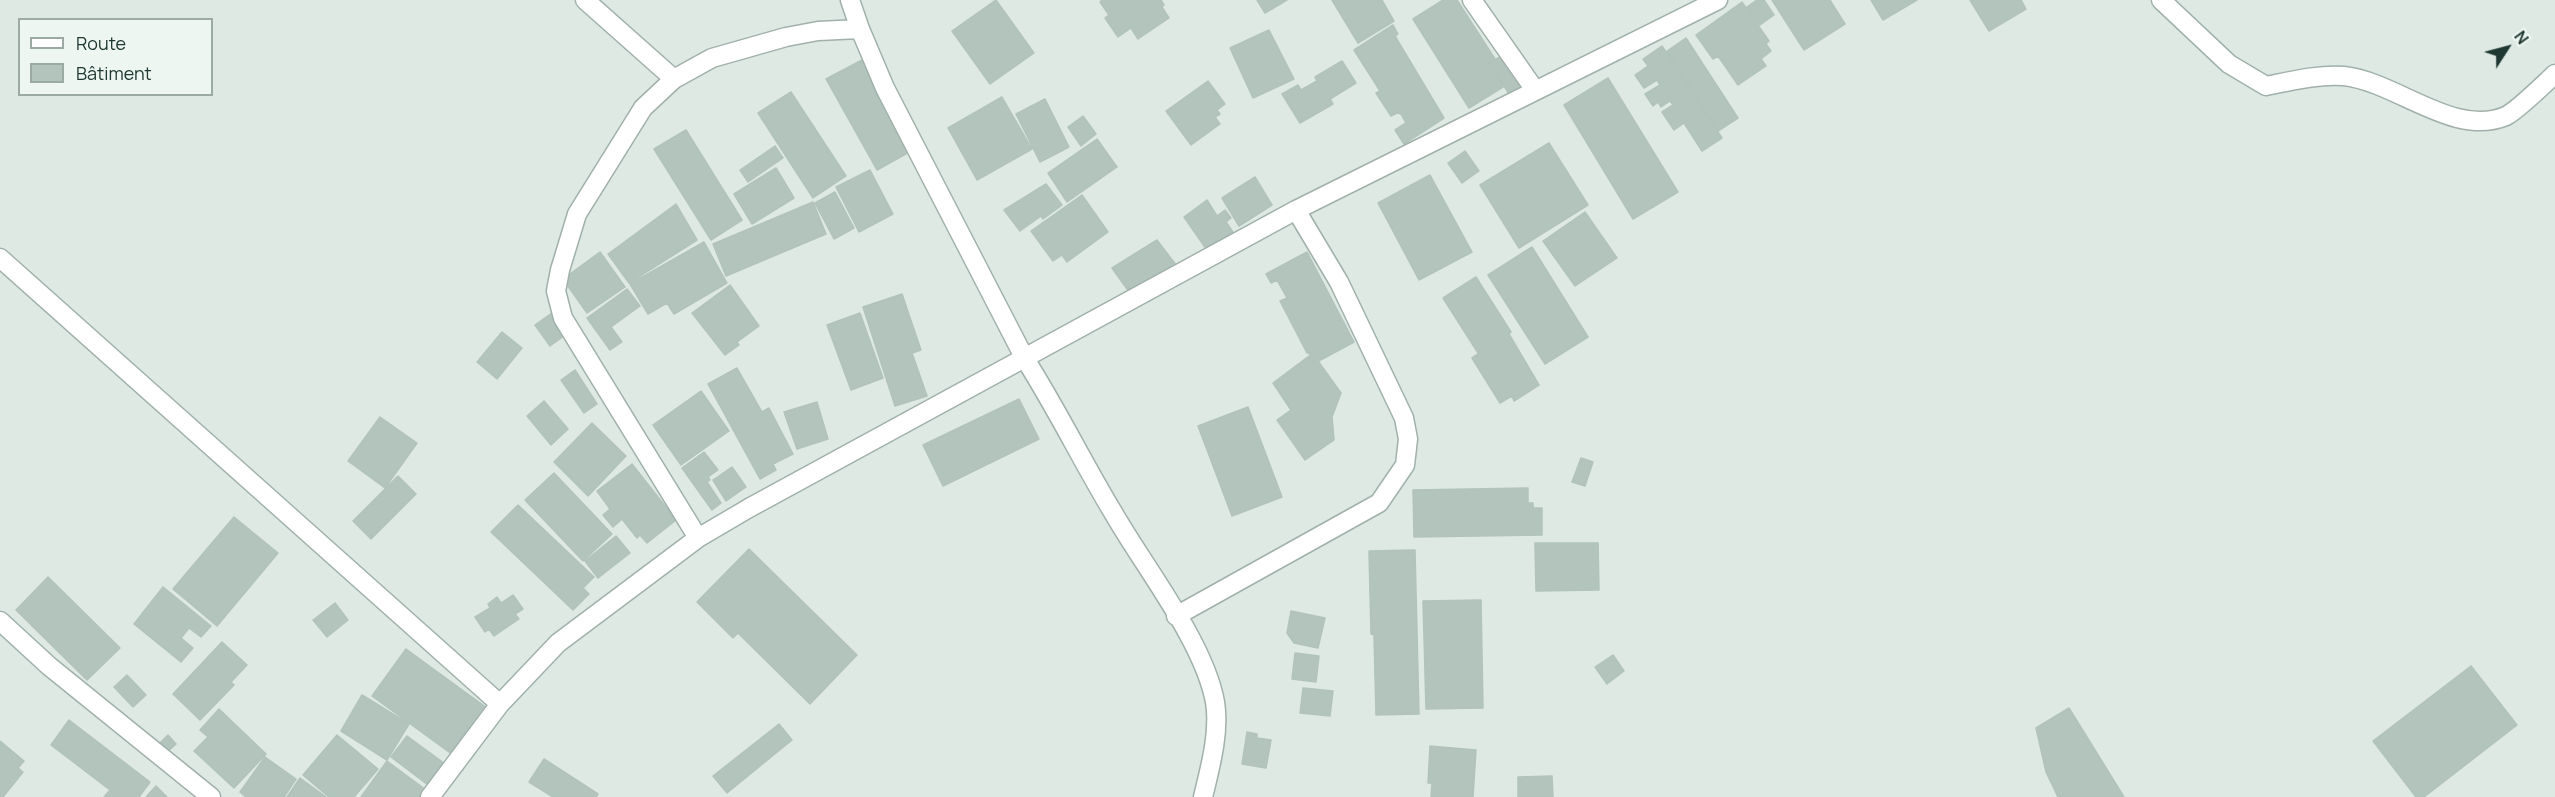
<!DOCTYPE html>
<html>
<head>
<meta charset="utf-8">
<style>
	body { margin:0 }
	#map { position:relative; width:2555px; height:797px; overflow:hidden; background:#dee9e4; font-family:Manrope,sans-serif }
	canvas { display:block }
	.legend { position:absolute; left:18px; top:18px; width:195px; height:78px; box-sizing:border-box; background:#eef6f2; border:2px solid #9caaa5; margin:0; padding:8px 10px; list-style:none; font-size:18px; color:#203832 }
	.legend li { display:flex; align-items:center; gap:12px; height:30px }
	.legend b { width:30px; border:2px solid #9caaa5 }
	.north { position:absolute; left:2477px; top:18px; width:60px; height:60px; -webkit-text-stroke:4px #eef6f2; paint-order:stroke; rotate:54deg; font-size:16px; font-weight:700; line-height:24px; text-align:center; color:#203832 }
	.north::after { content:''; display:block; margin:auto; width:21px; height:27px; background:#203832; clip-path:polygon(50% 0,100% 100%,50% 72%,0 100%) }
</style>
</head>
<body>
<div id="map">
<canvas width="2555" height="797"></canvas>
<ul class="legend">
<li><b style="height:8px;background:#fff"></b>Route</li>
<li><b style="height:16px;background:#b3c4bd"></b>Bâtiment</li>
</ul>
<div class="north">N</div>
</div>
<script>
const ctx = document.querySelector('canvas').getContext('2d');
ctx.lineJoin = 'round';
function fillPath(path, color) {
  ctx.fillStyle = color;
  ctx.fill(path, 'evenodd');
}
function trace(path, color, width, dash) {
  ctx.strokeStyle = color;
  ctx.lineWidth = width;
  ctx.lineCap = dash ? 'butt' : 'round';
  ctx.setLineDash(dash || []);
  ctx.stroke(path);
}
const building = new Path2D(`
	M996,0L1034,53L990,84L952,31Z
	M1161,0L1164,5L1162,7L1169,18L1138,39L1131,28L1118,37L1105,18L1109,15L1100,2L1102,0Z
	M1257,0H1287L1265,13Z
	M1332,0H1382L1394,21L1358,43Z
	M1443,0H1457L1495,59L1488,63L1503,87L1469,108L1413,19Z
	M1757,0H1764L1774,15L1760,25L1747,7Z
	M1772,0H1830L1845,24L1804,50Z
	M1871,0H1917L1883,20Z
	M1970,0H2021L2026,9L1989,31Z
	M1742,2L1769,41L1766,44L1771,51L1761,59L1766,66L1738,85L1718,56L1713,59L1696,35Z
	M1393,25L1398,34L1395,36L1444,118L1404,144L1395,130L1406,123L1401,114L1397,113L1391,116L1376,93L1380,91L1354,50Z
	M1269,30L1294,79L1253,98L1230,48Z
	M1686,38L1738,118L1718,131L1667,51Z
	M1662,46L1722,138L1702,151L1684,123L1674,130L1662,112L1673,105L1670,101L1661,107L1658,102L1653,106L1645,94L1660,85L1657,80L1644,88L1635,75L1648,66L1643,59Z
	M1506,53L1529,87L1512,98L1489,64Z
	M862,60L913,150L877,170L826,79Z
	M1342,61L1356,83L1330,99L1333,104L1300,123L1282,94L1298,85L1301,90L1317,81L1315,77Z
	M1608,78L1678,192L1633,219L1564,105Z
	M1208,81L1225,104L1217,110L1220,114L1215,117L1220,124L1191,145L1166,111Z
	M791,92L846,176L813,198L758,113Z
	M1002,97L1032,149L977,180L948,128Z
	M1045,99L1069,147L1040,162L1016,114Z
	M1083,116L1096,134L1081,146L1068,127Z
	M686,130L742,220L711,240L654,149Z
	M1097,139L1117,167L1067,202L1048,173Z
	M1549,143L1588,205L1519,248L1480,185Z
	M775,146L783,158L748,182L740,170Z
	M1465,151L1479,171L1462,183L1448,163Z
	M776,168L794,198L752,224L734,194Z
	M870,170L893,214L859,232L836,187Z
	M1430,175L1472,252L1419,280L1378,203Z
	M1255,177L1272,205L1239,226L1222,198Z
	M1046,184L1062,205L1043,219L1041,216L1020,231L1004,210Z
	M835,192L854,228L834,239L815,203Z
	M1082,195L1108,232L1067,262L1062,255L1053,261L1031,231Z
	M1207,200L1217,216L1225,210L1231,218L1226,222L1235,235L1209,253L1184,217Z
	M813,202L826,234L726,276L713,244Z
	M676,204L697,240L629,283L608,254Z
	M1585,212L1617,258L1575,286L1543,241Z
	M1157,240L1176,265L1132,296L1112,268Z
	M704,242L727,283L674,314L667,303L648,314L630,284Z
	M1532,247L1588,337L1545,364L1488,275Z
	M600,252L625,287L587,313L563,279Z
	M1307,252L1354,342L1315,363L1309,353H1307L1280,301L1287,298L1277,280L1271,283L1266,274Z
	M1476,277L1511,332L1478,353L1443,298Z
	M730,285L759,326L737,342L739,345L725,355L692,313Z
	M627,289L640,306L611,327L622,342L610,350L587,318Z
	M902,294L921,350L912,353L927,396L895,406L863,307Z
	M556,310L571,331L550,346L535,325Z
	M860,313L883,378L851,390L827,325Z
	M502,332L522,348L497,379L477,362Z
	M1509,334L1539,385L1514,401L1512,396L1500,403L1472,358Z
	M1309,356L1315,364L1318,361L1341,393L1332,417L1334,440L1305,460L1277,420L1291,410L1273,383Z
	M737,368L762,412L769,408L793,454L773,464L776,470L760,479L708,384Z
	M575,370L597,404L584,413L561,380Z
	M701,391L729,431L681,465L653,425Z
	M1019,399L1039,439L943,486L923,445Z
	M544,401L568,429L551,445L527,416Z
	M817,402L828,439L797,449L784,412Z
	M1248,407L1282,497L1232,516L1198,426Z
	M380,417L417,443L385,488L348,461Z
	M592,423L626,456L588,496L554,462Z
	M704,452L718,470L708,477L710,480L707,482L721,503L712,510L682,468Z
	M1581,458L1593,462L1585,486L1572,482Z
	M632,464L676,520L647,543L640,535L637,538L622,519L613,527L603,515L610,509L597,491Z
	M732,467L746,487L726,501L713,480Z
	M554,473L612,534L583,561L525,500Z
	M398,476L416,494L371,539L353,521Z
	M1528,488V503H1533V508H1542V535L1414,537L1413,490Z
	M518,505L594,577L583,588L589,594L573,610L491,532Z
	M234,517L278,553L217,626L173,589Z
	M616,536L630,553L598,578L585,561Z
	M1535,543H1598L1599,590L1536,591Z
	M749,549L857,655L810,704L738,633L733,638L697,602Z
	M1415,550L1419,714L1376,715L1374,635L1371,634L1369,551Z
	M48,577L120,648L87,680L16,610Z
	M163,587L211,626L201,637L189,628L181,638L193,648L181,662L134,624Z
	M513,595L523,609L515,614L519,619L494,636L489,629L485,632L475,617L490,608L488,604L497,597L501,603Z
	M1481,600L1483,708L1426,709L1423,601Z
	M335,603L348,620L327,637L313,620Z
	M1291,611L1325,618L1318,648L1294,643L1287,633Z
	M222,642L247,665L231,682L234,685L200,720L173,694Z
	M406,649L487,708L453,755L372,696Z
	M1295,653L1319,656L1316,682L1292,679Z
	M1613,655L1624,671L1607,684L1595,667Z
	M2471,666L2517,725L2424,797H2416L2373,741Z
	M127,675L146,695L133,707L114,687Z
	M1303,688L1333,691L1330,716L1300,713Z
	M362,695L409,724L387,760L341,731Z
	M2069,708L2124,797H2058L2046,772L2036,728Z
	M219,709L266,754L234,788L194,751L208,737L200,730Z
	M69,720L150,782L139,797H104L110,790L51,745Z
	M779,724L792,740L727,793L713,776Z
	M1247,732L1257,734V738L1271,740L1266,768L1242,764Z
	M168,735L176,744L164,755L156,747Z
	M337,735L378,769L354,797H329L303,775Z
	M407,736L448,766L432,788L391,757Z
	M0,741L24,761L18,768L23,772L3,797H0Z
	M1430,746L1476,750L1473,797H1431L1432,783H1428Z
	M265,757L296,779L284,797H246L240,792Z
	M544,759L598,794L596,797H553L529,782Z
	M387,761L426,790L421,797H361Z
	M1552,776L1553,797H1518V777Z
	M300,778L326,797H287Z
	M156,786L167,797H146Z`);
fillPath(building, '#b3c4bd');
trace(building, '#b1c3bb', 1.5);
const minor = new Path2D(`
	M585,0L674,79
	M850,0L860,29
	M1472,0L1535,90
	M2161,0L2229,64L2266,86C2291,81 2319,74 2344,76C2397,82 2454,138 2506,116C2518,110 2544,84 2555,74
	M0,258L500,704
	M698,538L563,318L556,291L560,270L577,214L643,108L674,79L712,58L786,37L818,31L860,29L885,88L1025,359C1057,409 1083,463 1114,514C1145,568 1204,642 1215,702C1220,732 1210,768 1203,797
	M1176,616L1379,503L1405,465L1408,439L1404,418L1339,282L1296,210
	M0,621L49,666L211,797
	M430,797L500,704L558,643L698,538L749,508L1296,210L1718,0`);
trace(minor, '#a1b0ab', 21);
trace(minor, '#fff', 18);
</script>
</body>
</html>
